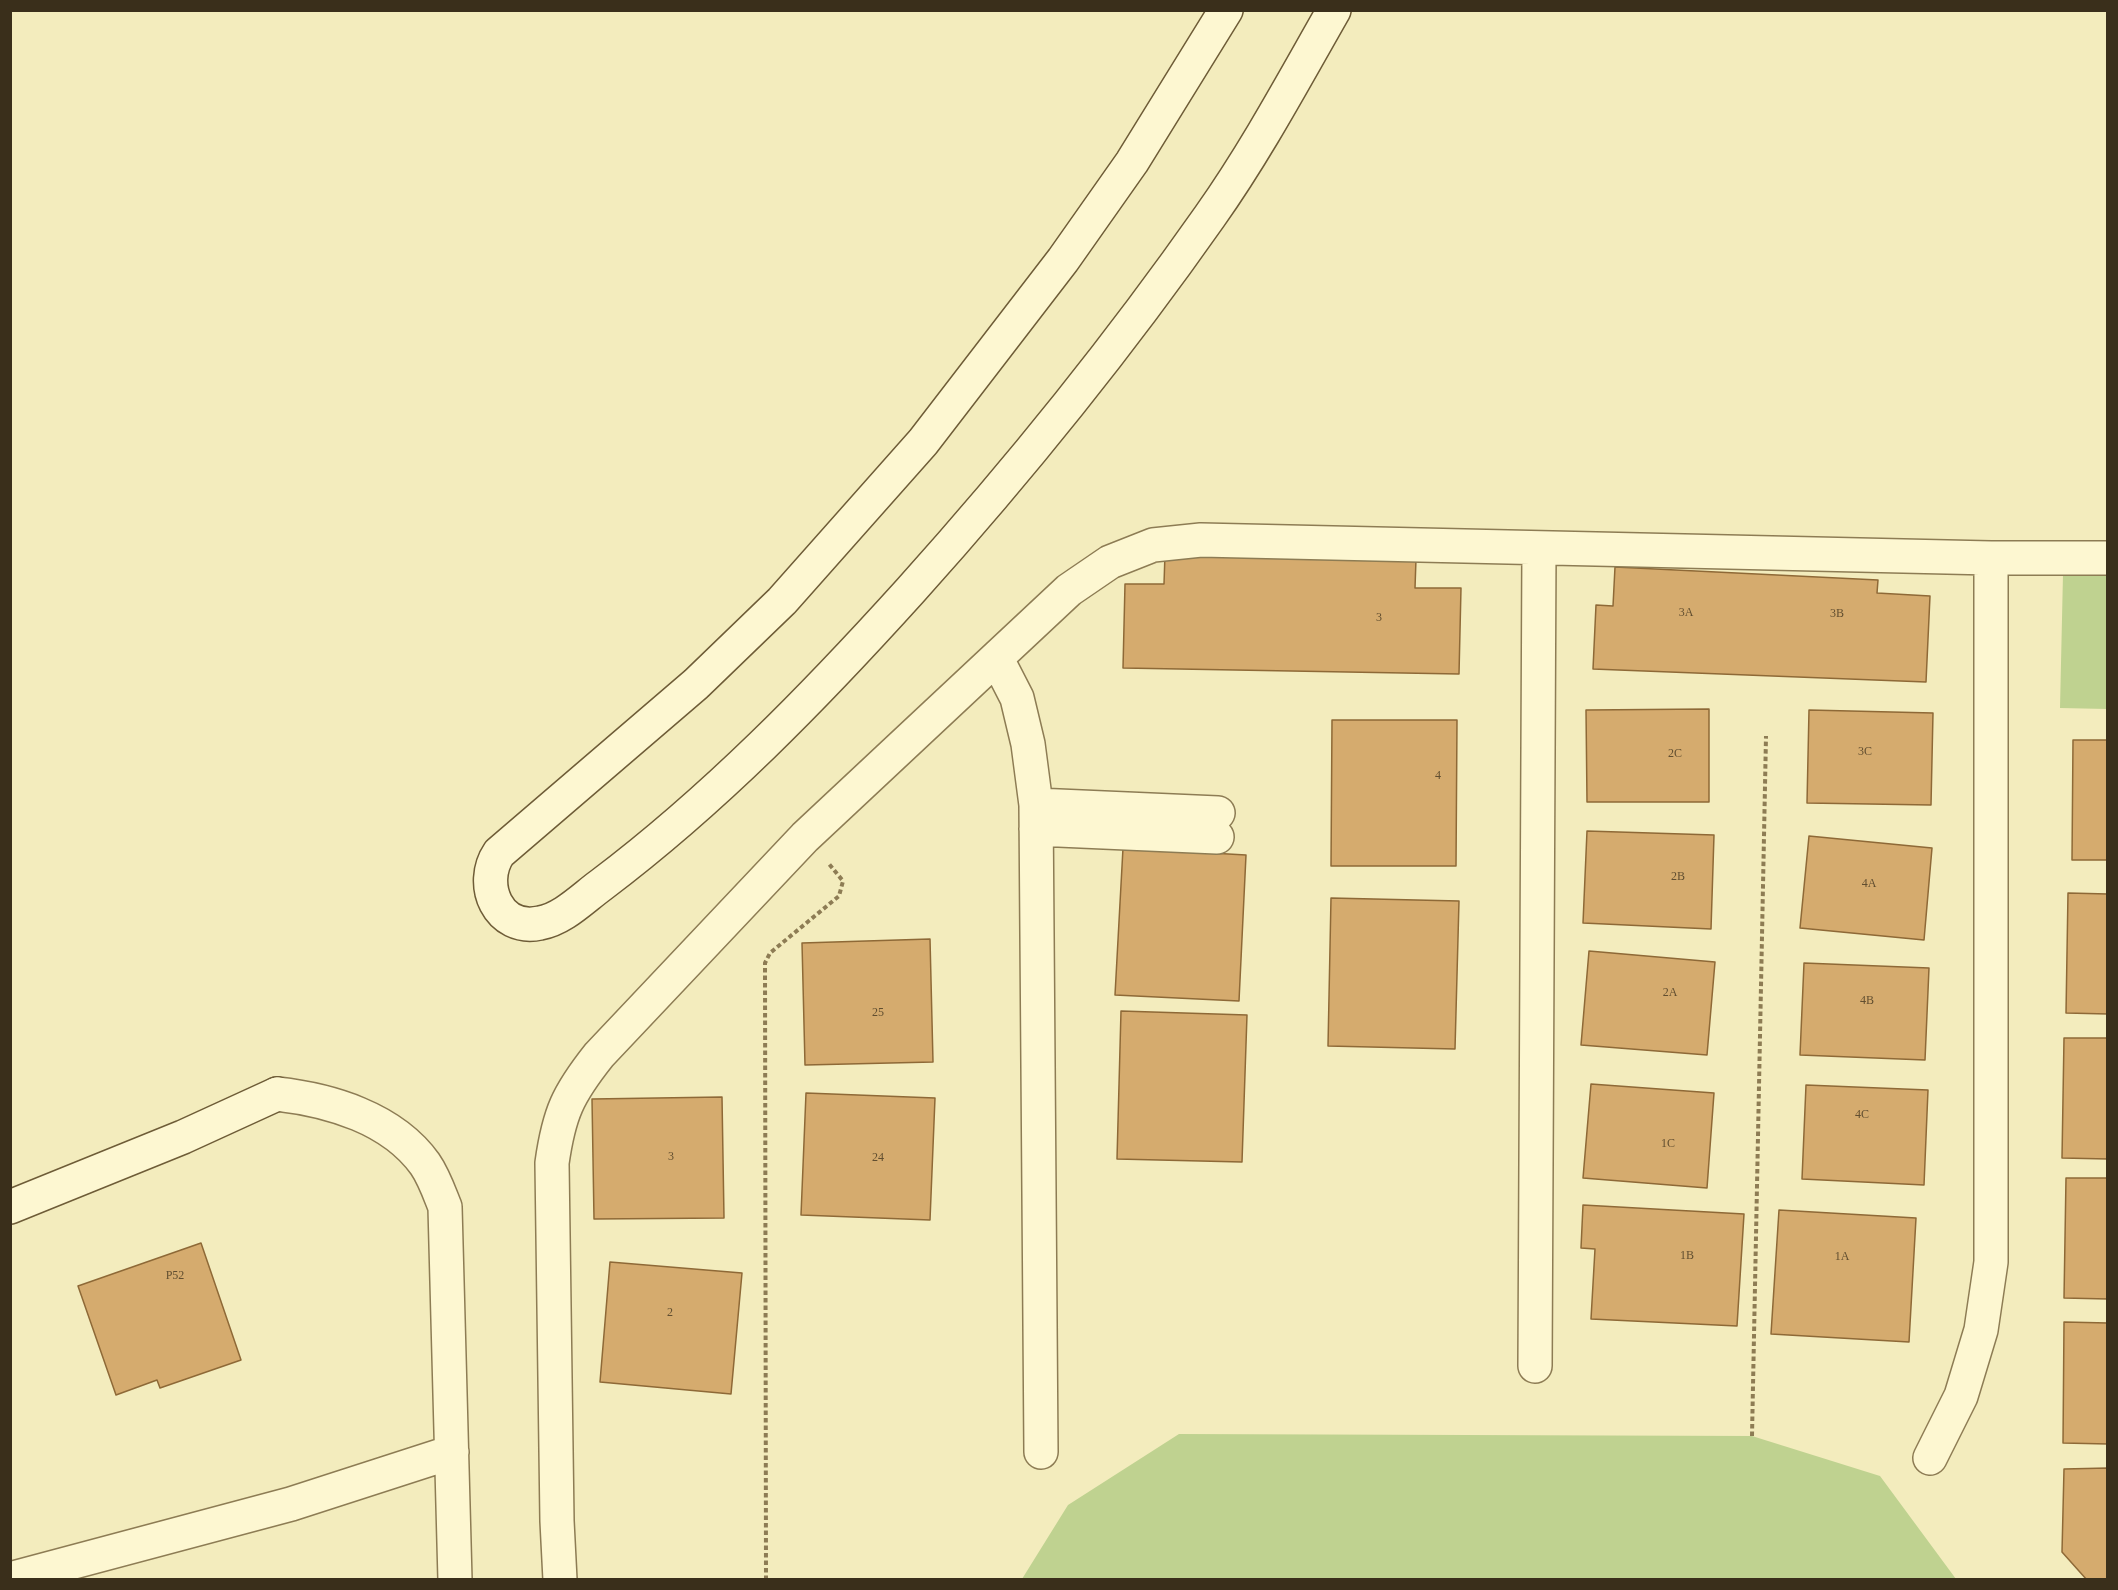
<!DOCTYPE html>
<html>
<head>
<meta charset="utf-8">
<style>
	body { margin:0 }
	#map { position:relative; width:2118px; height:1590px; overflow:hidden; background:#f3ecbd; font-family:Georgia,serif }
	canvas { display:block }
	.frame { position:absolute; inset:0; border:12px solid #3a2f1b; pointer-events:none }
</style>
</head>
<body>
<div id="map">
<canvas width="2118" height="1590"></canvas>
<div class="frame"></div>
</div>
<script>
const ctx = document.querySelector('canvas').getContext('2d');
ctx.lineJoin = 'round';
function fillPath(path, color) {
  ctx.fillStyle = color;
  ctx.fill(path, 'evenodd');
}
function trace(path, color, width, dash) {
  ctx.strokeStyle = color;
  ctx.lineWidth = width;
  ctx.lineCap = dash ? 'butt' : 'round';
  ctx.setLineDash(dash || []);
  ctx.stroke(path);
}
function label(font, color, halo, rows, align = 'center') {
  ctx.font = font + ' Georgia,serif';
  ctx.lineWidth = 4.5;
  ctx.setLineDash([]);
  ctx.textBaseline = 'middle';
  ctx.strokeStyle = halo;
  ctx.fillStyle = color;
  for (const [text, x, y, turn = 0] of rows) {
    ctx.save();
    ctx.translate(x, y);
    ctx.rotate((+turn || 0) * Math.PI / 180);
    ctx.textAlign = isNaN(turn) ? turn : align;
    if (halo) ctx.strokeText(text, 0, 0);
    ctx.fillText(text, 0, 0);
    ctx.restore();
  }
}
fillPath(new Path2D(`
	M2063,574L2107,575V709L2060,708Z
	M1179,1434L1752,1436L1880,1476L1956,1579H1022L1068,1505Z`), '#bfd290');
const building = new Path2D(`
	M1165,554L1416,559L1415,588H1461L1459,674L1123,668L1125,584H1164Z
	M1615,567L1878,580L1877,593L1930,596L1926,682L1593,669L1596,605L1613,606Z
	M1709,709V802H1587L1586,710Z
	M1809,710L1933,713L1931,805L1807,803Z
	M1332,720H1457L1456,866H1331Z
	M2073,740H2108V860H2072Z
	M1587,831L1714,835L1711,929L1583,923Z
	M1809,836L1932,848L1924,940L1800,928Z
	M1123,848L1246,855L1239,1001L1115,995Z
	M2068,893L2108,894V1014L2066,1013Z
	M1331,898L1459,901L1455,1049L1328,1046Z
	M930,939L933,1062L805,1065L802,943Z
	M1589,951L1715,962L1707,1055L1581,1045Z
	M1804,963L1929,968L1925,1060L1800,1055Z
	M1121,1011L1247,1015L1242,1162L1117,1159Z
	M2064,1038H2108V1159L2062,1158Z
	M1591,1084L1714,1093L1707,1188L1583,1178Z
	M1806,1085L1928,1090L1924,1185L1802,1179Z
	M806,1093L935,1098L930,1220L801,1215Z
	M722,1097L724,1218L594,1219L592,1099Z
	M2066,1178H2108V1299L2064,1298Z
	M1583,1205L1744,1214L1737,1326L1591,1319L1595,1249L1581,1248Z
	M1779,1210L1916,1218L1909,1342L1771,1334Z
	M201,1243L241,1360L160,1388L157,1380L116,1395L78,1286Z
	M610,1262L742,1273L731,1394L600,1382Z
	M2064,1322L2108,1323V1444L2063,1443Z
	M2108,1468V1580H2087L2062,1552L2064,1469Z`);
fillPath(building, '#d5ab6e');
trace(building, '#8e6937', 1.5);
const street = new Path2D(`
	M997,659L1017,698L1028,744L1036,805L1041,1452
	M1036,805L1218,813
	M1036,829L1217,837
	M277,1094C330,1100 392,1118 425,1164C434,1177 439,1192 445,1207L455,1580
	M1535,1366L1539,548
	M1930,1458L1961,1396L1981,1330L1991,1262V558
	M10,1579L291,1504L452,1452
	M560,1580L557,1521L552,1163C559,1113 568,1094 599,1055L805,837L1069,590L1110,562L1153,545L1201,540L1991,558H2108`);
const secondary = new Path2D(`
	M1226,10L1132,162L1063,260L923,442L782,601L696,684L499,853C478,884 498,932 540,923C563,919 583,898 601,885C715,799 815,696 910,591C1017,472 1118,347 1210,216C1256,151 1294,80 1334,10
	M10,1207L183,1137L277,1094`);
trace(street, '#8d7c54', 36);
trace(secondary, '#6e5c37', 36);
trace(new Path2D(`
	M1752,1436L1766,736
	M766,1580L765,963L770,953L839,896L843,881L829,864`), '#8d7c54', 4, [4.5, 3]);
trace(street, '#fdf7d1', 33);
trace(secondary, '#fdf7d1', 33);
label('12px', '#614e30', null, [
	["3A",1686,613],
	["3B",1837,614],
	["3",1379,618],
	["3C",1865,752],
	["2C",1675,754],
	["4",1438,776],
	["2B",1678,877],
	["4A",1869,884],
	["2A",1670,993],
	["4B",1867,1001],
	["25",878,1013],
	["4C",1862,1115],
	["1C",1668,1144],
	["3",671,1157],
	["24",878,1158],
	["1B",1687,1256],
	["1A",1842,1257],
	["P52",175,1276],
	["2",670,1313]
]);
</script>
</body>
</html>
